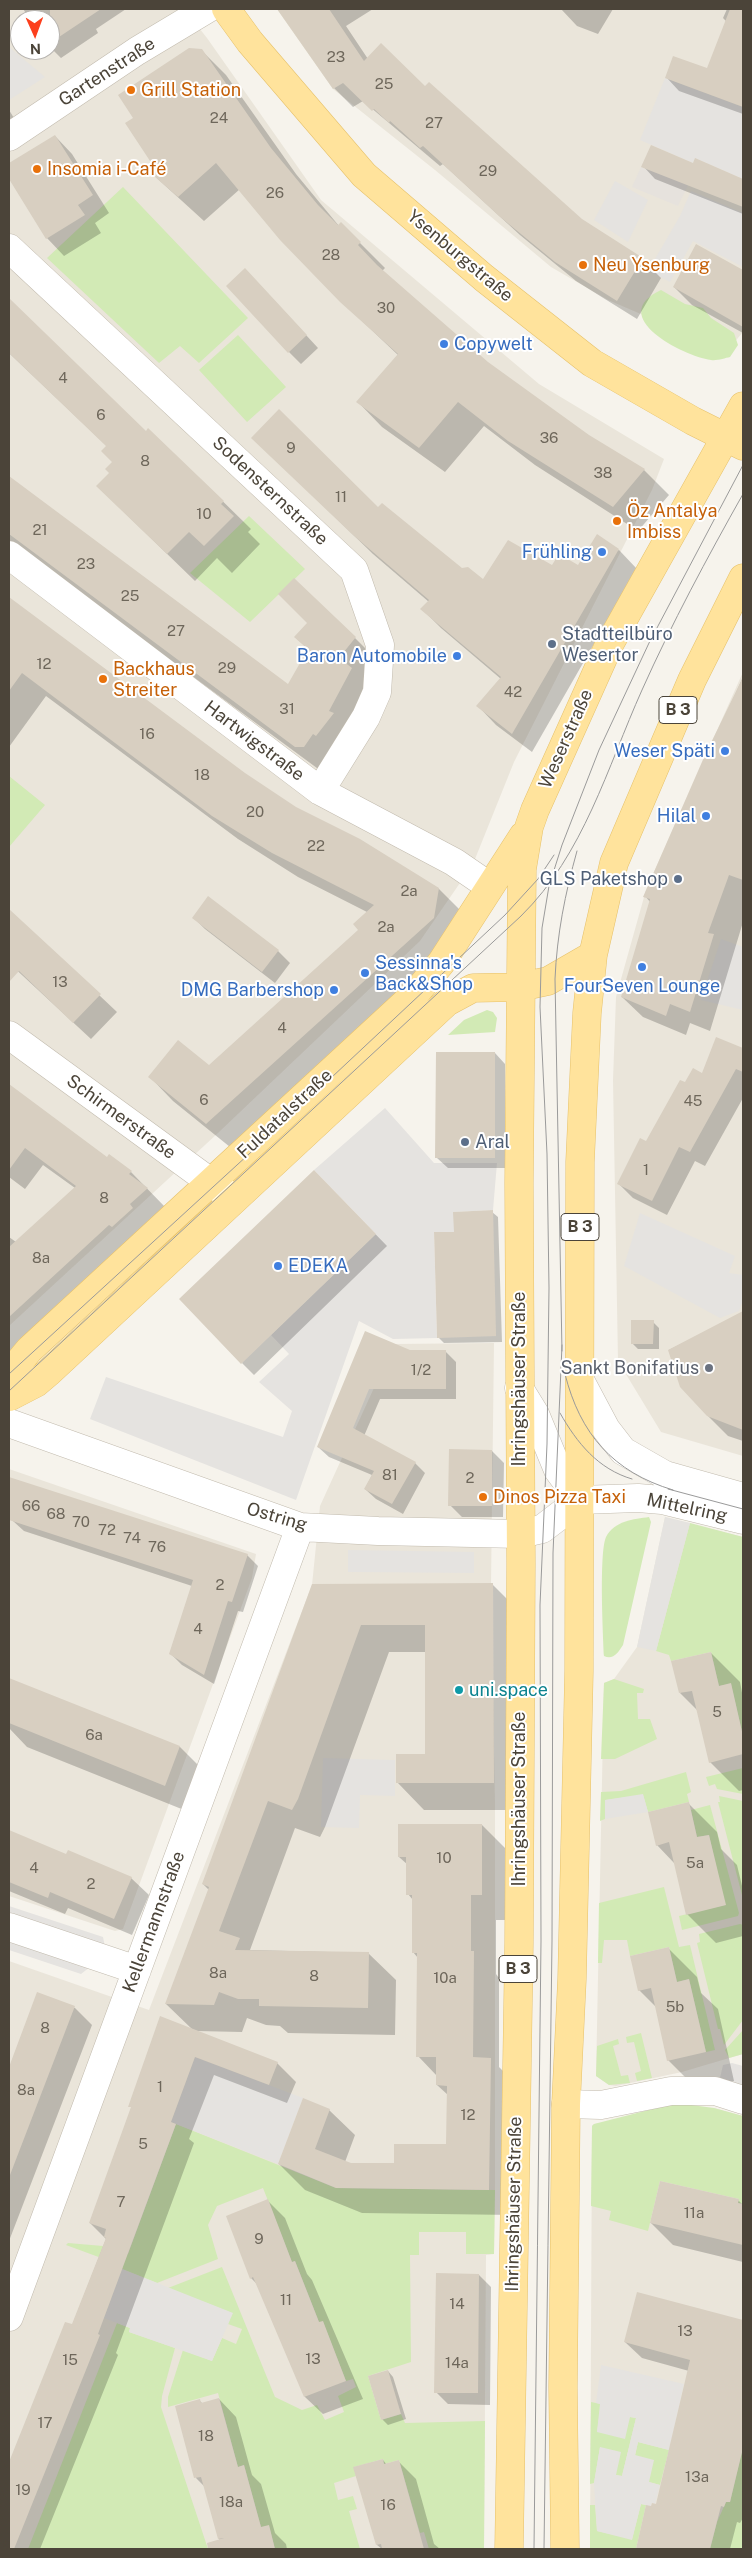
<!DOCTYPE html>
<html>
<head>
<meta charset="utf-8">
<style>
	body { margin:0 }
	#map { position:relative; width:752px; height:2558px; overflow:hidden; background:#f6f3ec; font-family:"Public Sans",sans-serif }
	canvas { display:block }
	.frame { position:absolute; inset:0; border:10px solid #4b4439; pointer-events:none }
	.north { position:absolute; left:10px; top:10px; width:50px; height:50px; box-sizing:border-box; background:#fff; border:1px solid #b7b4b0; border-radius:50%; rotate:178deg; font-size:14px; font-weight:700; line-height:20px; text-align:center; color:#4b4439 }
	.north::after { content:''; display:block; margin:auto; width:18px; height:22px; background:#fc3f1d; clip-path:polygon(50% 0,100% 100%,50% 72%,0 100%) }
</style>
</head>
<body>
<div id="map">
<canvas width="752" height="2558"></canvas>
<div class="frame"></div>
<div class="north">N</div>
</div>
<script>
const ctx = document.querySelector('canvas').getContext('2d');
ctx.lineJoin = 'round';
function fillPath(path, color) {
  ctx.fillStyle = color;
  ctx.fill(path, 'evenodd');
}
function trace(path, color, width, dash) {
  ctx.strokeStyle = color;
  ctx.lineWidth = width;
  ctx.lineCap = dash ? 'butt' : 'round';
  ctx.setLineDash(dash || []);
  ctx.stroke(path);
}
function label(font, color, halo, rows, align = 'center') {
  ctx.font = font + ' "Public Sans",sans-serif';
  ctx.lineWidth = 4;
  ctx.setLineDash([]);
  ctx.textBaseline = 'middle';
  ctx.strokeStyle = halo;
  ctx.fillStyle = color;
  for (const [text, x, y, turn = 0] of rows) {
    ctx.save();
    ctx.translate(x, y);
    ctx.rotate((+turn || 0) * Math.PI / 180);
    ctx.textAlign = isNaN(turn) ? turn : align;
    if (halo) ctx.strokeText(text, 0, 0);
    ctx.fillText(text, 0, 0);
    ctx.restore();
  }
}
fillPath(new Path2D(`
	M9,9H184L207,38L321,200L539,384L664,459L652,490L514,762L473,864L420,941L218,1133L9,1326ZM20,20H50V50H20Z
	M277,9H743V332L727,351L608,300L551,267L435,170L333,89Z
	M743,672V1456L661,1432L618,1361L613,1080L616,997L646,890Z
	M494,1343L491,1585L495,1802V2190L494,2254L486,2255L484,2549H9V1961L149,2010L312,1585L320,1506L394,1344Z
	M9,1469L256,1554L252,1578L123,1929L115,1931L9,1896Z
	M665,1517L743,1537V2054L682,2072L616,2086L609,2085L596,2076L604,1683L614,1679L637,1647Z
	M714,2108L743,2116V2542L741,2549H590L592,2126L594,2124Z`), '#eae5da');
fillPath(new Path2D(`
	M641,167L688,185L678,206L632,187Z`), '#e6e2dd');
fillPath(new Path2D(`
	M123,187L248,318L199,363L180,346L159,363L47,258Z
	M661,290L685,304L703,308L711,318L734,333L738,345L730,357C725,358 717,361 711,360C683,356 605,316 661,290Z
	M238,335L286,387L247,422L199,370Z
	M249,516L305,569L250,622L190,573Z
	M9,776L45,805L9,847Z
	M487,1010L493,1012L497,1018L495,1032L448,1035L464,1020Z
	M649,1517L651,1522L623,1645C618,1653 613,1660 604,1656C603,1634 599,1553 606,1537C614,1521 634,1519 649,1517Z
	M690,1523L743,1537V1736L731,1684L719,1686L711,1652L671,1661L669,1655L656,1651Z
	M614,1679L644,1689L643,1693H637L638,1719H650L657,1739L615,1759H601L604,1683Z
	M743,1768V1794L717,1789L715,1784L709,1786L706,1777Z
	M686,1772L691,1792L687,1794L689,1802L648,1812L643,1795L606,1800L605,1819L600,1821L601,1792L621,1791Z
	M719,1796L743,1801V1899L718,1802H720Z
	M710,1805L739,1913L738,1916L682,1930L679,1916L725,1905L709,1835L697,1837L691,1810Z
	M664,1887L679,1947L690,1945L715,2050L706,2052L689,1979L677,1982L669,1947L630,1956L627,1940H604L602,1963H598L599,1903Z
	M740,1924L743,1925V2020L724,2045L720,2029H718L697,1943L700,1942L699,1934Z
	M743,2030V2054L729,2058L725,2050Z
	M641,2033L652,2078L637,2081L635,2073L641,2071L634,2042L627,2043L626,2037Z
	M618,2039L619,2044L613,2046L621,2076L628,2075L630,2083L609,2085L596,2076L597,2046Z
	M676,2103L714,2108L743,2116V2204L738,2203L739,2199L660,2181L648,2231L609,2220L611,2211L591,2206L592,2126L594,2124Z
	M176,2124L336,2188L495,2190L494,2254H466V2232H419V2255H410L411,2362L368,2376L381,2420L401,2414L405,2423L485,2421L484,2549H429L424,2532L420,2533L399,2460L384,2464L383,2459L354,2467L356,2476L334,2483L338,2500L353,2496L357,2509L349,2511L360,2549H275L269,2526L261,2527L244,2465L238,2467L218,2393L168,2407V2397L183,2350L212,2361L222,2338L236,2344L242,2329L228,2324L232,2313L168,2288L222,2267L275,2397L302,2410L317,2405L325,2420L344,2412L338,2396L356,2387L353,2379L346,2381L323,2322H319L295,2261L292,2262L263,2188L217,2206L208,2225L218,2259L157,2283L122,2269L123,2266L66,2245L68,2243L103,2246L128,2254Z
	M117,2323L130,2328L129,2332L175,2348L162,2396L161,2407L208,2549H28Z
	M591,2402L601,2404L597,2432L630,2417L636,2418L622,2476L616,2475L600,2447L594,2483L590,2484Z
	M638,2442L669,2450L660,2485L649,2482L635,2456Z
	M743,2447V2549H710L717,2522L726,2502H730Z
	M641,2504L646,2505L636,2549H590V2505H595L597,2531L632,2539Z`), '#d2eab5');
fillPath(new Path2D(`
	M9,47L45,77L9,100Z
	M665,78L743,107V179L695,158L693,163L640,140Z
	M615,181L648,200L628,242L594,220Z
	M691,191L743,213V267L693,241L670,282L648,271L680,216Z
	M721,939L743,947V1010L701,1000Z
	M385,1108L434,1163H497L493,1210L454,1212V1232H434L437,1338L393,1339L359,1321L296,1500L90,1419L106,1377L283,1437L292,1411L259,1382L289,1354L271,1335L376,1234L314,1170Z
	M640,1213L735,1256L729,1273L743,1275V1300L739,1311L720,1318L624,1266Z
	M665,1517L690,1523L656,1651L637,1647Z
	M348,1550L474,1552V1573L348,1572Z
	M323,1758L395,1760V1796L360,1795L359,1828L321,1827Z
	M643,1794L648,1812L605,1819V1800Z
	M9,1906L103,1937L105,1947L9,1915Z
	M9,1940L90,1967L81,1974L9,1950Z
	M195,2057L303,2098L278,2164L171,2122Z
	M732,2063L743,2066V2088L719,2082L723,2065Z
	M122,2269L233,2313L212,2361L129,2332L130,2328L104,2318Z
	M601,2365L684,2384L669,2450L638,2442L635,2455L654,2460L649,2482L660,2485L655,2504L652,2503L651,2506L641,2504L632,2540L597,2531L594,2483L600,2447L621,2452L616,2475L622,2476L636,2418L630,2417L625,2439L597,2432L600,2404L596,2403Z`), '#e5e3e0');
fillPath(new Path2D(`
	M23,9H126L96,29L98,33L61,58L50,47V20H31Z
	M279,9H373L346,26L368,59L425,88L581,220L642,259L661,278L637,319L576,281L520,235L443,164L440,166L363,101L353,107L334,88Z
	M561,9H613L598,34L577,26Z
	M727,9H743V114L679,91L667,78L708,70L726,21L723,18Z
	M201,50L226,75L296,174L339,226L341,224L385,268L382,271L487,363L589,436L644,470L669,495L638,531L535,465L484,426L445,472L382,427L358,402L398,355L341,301L240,189L204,221L148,170L154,164L134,118Z
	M9,110L22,131L9,139Z
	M55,136L72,154L109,213L95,223L101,233L64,256L47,238L9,177V165Z
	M695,160L743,180V214L655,179L643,166L694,164Z
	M696,246L743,272V333L692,305L674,287Z
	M257,282L318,348L301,364L289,352Z
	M9,300L146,433L198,477L251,529L248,532L260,544L232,573L217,558L195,581L125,513L111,473L114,462L108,447L9,353Z
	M272,456L378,508L461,569L483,581L552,567H579L619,550L637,569L532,752L496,725L478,706L501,679L441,628L422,609L429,602L373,554Z
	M9,478L288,686L309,650L295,637L355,638L379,662L376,694L321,771L9,541Z
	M9,599L244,774L295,808L438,888L463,913L458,942L230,1147L173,1101L150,1077L209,1066L360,930L367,912L298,877L238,839L46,696L9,747Z
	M743,677V922L710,1031L690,1023L686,1035L643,1017L622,997L651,903L645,896Z
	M9,910L117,1012L91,1039L9,963Z
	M193,917L278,951L290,963L275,983L205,929Z
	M717,1039L743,1050V1098L705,1166L695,1161L667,1215L633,1198L618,1183L686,1084L702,1075Z
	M495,1053L505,1064V1168H448L437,1158Z
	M11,1087L107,1159L131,1172L165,1207L146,1223L150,1226L128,1242L9,1352V1237L16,1242L75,1188L43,1165L25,1189L9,1177Z
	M314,1171L387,1246L254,1375L242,1363Z
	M492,1212L498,1217L502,1342L444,1343L438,1337L455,1233Z
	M743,1313V1441L728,1436L708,1416L669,1350Z
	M653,1322L659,1328V1349H638L632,1343Z
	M366,1333L409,1352L445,1351L456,1362V1399H380L364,1436L415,1463L425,1473L403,1514L376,1499L365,1489L372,1475L329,1457L318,1447Z
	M492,1451L504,1463L503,1517H462L450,1505Z
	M9,1478L247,1555L258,1566L243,1612L238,1611L214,1684L182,1665L171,1654L192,1586L24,1531L13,1521L16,1511L9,1518Z
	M313,1585H493L520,1612V1810H424L397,1782L427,1755V1652H389L325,1827L320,1837L295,1828L250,1950L368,1953L396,1980L395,2035L288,2033L280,2026L266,2025L247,2018L242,2032L196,2031L277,2063L296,2082L287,2103L214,2075L189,2139L194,2143L116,2353L118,2355L40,2549H9V2466L66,2323L72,2326L106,2239L90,2223L132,2108L130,2106L193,2030L166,2004L209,1890L203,1884Z
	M711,1653L740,1682L743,1698V1790L739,1791L710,1762L698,1711L680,1693Z
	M11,1684H19L180,1747L209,1776L194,1814L27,1747L9,1728V1690Z
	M688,1803L717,1832L721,1849L737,1865L743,1890V1936L716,1943L687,1914L675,1864L657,1845Z
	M482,1825L508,1851L507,1920H496V1974L499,1978V2067L516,2084L514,2215L362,2213L305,2190L279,2164L329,2110L355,2135L345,2162L350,2164H395L448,2146V2095L437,2085V2076L418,2056V1958L413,1952V1900L408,1894V1865L399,1857Z
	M9,1831L67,1856L131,1878L149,1895L132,1935L68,1908L65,1914L9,1891Z
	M668,1948L697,1977L701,1993L718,2009L734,2081L697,2089L668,2060L656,2007L639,1990Z
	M38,1993L75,2008L92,2025L9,2241V2070Z
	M738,2200L743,2205V2262L673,2245L651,2223Z
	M268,2201L285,2218L307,2274L312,2280L363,2399L323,2414L305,2397L258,2285L251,2278Z
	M479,2275L491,2287L490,2405L448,2404L436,2392Z
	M638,2294L743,2322V2518L740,2523L737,2522L730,2549H637L647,2507L657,2506L689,2371L642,2358L625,2342Z
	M388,2371L393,2377L406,2419L388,2425L382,2419Z
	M219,2399L236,2417L252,2475L261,2484L275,2533L286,2544L287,2549H228L219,2539L205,2487L196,2478L200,2401L203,2404Z
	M383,2460L387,2465L399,2462L416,2479L434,2544L440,2549H382L377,2545Z`), '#0003');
fillPath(new Path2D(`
	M50,9H101L50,43Z
	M277,9H329L364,61L381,43L425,86L429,82L582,219L643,258L617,301L555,262L499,216L423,146L420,148L390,121L389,123L374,109L372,111L343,83L333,89Z
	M730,9H743V107L665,78L673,56L707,68Z
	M189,48L202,49L271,148L318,205L338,225L341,222L361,242L358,245L377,265L488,362L589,435L645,469L613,507L508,441L458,402L419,448L356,402L398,354L340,302L280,240L216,163L178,197L146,169L152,164L125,123L133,118L118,95Z
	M55,135L93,195L78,205L85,215L46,239L9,179V163Z
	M651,145L693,163L695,158L743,179V207L641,167Z
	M696,244L743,270V327L673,287Z
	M245,268L307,335L288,353L226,286Z
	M9,298L146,431L148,428L224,501L221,504L234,516L204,546L189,532L167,554L96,486L109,473L105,469L112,462L101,451L106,446L9,353Z
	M279,409L378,507L382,503L462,568L468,567L483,579L508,540L552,565L559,554L578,565L597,534L619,549L512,734L476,706L501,677L420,609L429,600L353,535L251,438Z
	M9,476L288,684L308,649L294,637L307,623L278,594L294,578L356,637L339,658L352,668L329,711L334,713L316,736L313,734L304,747H295L9,534Z
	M9,597L245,773L296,807L360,839L439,888L434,918L206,1124L148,1077L178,1040L209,1065L358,930L353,924L374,905L272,853L212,816L22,673L9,691Z
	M743,677V880L729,875L708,933L714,934L690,1012L670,1004L666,1016L621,997L650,899L643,897L705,755Z
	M208,896L279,950L262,972L192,918Z
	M9,909L101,994L73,1023L19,971L9,982Z
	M716,1037L743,1048V1072L736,1069L690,1152L679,1147L652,1201L617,1184L640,1138L646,1141L680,1080L685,1082L693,1068L702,1073Z
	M436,1052H495V1158H435Z
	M9,1084L107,1157L109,1154L132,1171L129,1174L148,1188L130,1204L133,1208L112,1227L109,1225L9,1317V1247L76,1186L25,1148L9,1170Z
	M314,1170L376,1234L241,1364L179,1299Z
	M493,1210L496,1336L437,1338L434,1232H454L453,1212Z
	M743,1311V1430L707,1416L680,1387L668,1350Z
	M631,1320H654L653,1344H631Z
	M365,1331L410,1350H446V1389H369L353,1428L416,1462L392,1504L364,1489L374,1471L317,1447Z
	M449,1449L492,1450V1506H448Z
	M9,1477L248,1554L232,1602L228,1601L204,1675L169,1654L193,1580L9,1520Z
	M493,1583L494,1783H396V1754H425V1625H361L298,1799L292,1810L268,1801L219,1931L240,1938L235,1950L369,1952L368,2008L259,2006V1999H238L219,1992L214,2005L165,2004L209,1887L202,1884L312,1584Z
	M711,1652L719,1686L731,1683L743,1736V1754L709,1763L692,1691L679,1693L671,1661Z
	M9,1678L180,1746L165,1786L9,1723Z
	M689,1802L697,1837L709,1835L726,1905L686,1915L669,1842L656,1846L648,1812Z
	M398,1824H482V1895H471V1951H474L473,2057L491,2058L489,2190L336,2188L278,2164L303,2098L330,2109L315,2149L351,2163H394V2144H446L447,2086L436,2085V2057H416L417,1953H412V1895H406V1857H398Z
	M9,1830L66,1854L68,1850L132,1877L114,1919L50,1892L48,1898L9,1882Z
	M669,1947L677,1982L689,1979L706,2052L667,2061L651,1988L638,1991L630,1956Z
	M37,1992L75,2006L10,2175L9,2067Z
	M160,2016L278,2062L269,2085L195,2057L171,2122L176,2124L98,2334L100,2335L14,2549H9V2462L65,2322L72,2324L106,2238L104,2237L106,2229L89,2223L131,2107H128Z
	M660,2181L739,2199L738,2203L743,2204V2245L650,2223Z
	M268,2199L292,2262L295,2261L319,2322L323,2321L346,2381L304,2397L253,2277L250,2279L226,2216Z
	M436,2273L479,2274L478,2393H434Z
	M637,2292L743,2320V2448L730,2502H726L724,2507L721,2506L710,2549H636L646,2505L651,2506L652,2503L656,2504L690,2360L624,2342Z
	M388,2370L401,2414L381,2420L368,2376Z
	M219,2398L238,2467L244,2465L261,2527L269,2525L275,2549H208L207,2543L224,2538L218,2539L201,2477L194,2478L175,2406L200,2399L201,2403Z
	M383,2459L384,2464L399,2460L424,2549H382L381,2544L376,2545L353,2467Z`), '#d8cfc1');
const minor = new Path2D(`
	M9,137L137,51L207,9
	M9,248L354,570L380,645L377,692L366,717L320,791
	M9,555L320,791L454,862L489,886
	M9,1035L231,1197
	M581,1382L606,1429L623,1451L665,1475L743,1497
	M519,1388L535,1414L558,1470L580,1500L638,1498L662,1500L743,1520
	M9,1423L300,1527L378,1531L520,1534L542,1529L580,1500
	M9,1927L137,1970
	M566,2104L601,2105L671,2091H715L743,2100
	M9,2317L300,1527`);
const major = new Path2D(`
	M226,9L250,42L364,175L484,278L592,363L693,421L743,446
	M9,1374L29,1350L415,994L441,963L523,836
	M9,1397L36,1383L49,1372L447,1002L473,988L520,987L548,981L593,955
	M509,2549L519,1943L521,1564L519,1183L522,869L529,827L535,810L609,645L743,406
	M565,2549L563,2387L566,2104L572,1979L579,1671L580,1162L587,1013L593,955L614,863L692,680L743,578`);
trace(minor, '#c2bbae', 29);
trace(major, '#e6c16a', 29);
trace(minor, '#fff', 28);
trace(major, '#ffe39c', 28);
trace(new Path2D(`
	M562,1351L555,979C557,934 565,894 577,851
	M9,1374L285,1121L505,915L538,879L554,855
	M565,1374C580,1434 613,1472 673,1490
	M9,1391L521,916C584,854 607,768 642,690C672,623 707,558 743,494
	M560,1413C577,1443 598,1469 632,1479
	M668,1489L743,1509
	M534,2549L541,1941L540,1605L547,1444L549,1288L547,1154L540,1007L542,928L549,886L562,845L599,750L649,643L743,465
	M544,2549L552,1941L553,1553L562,1345`), '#9a9a9a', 1);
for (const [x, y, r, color] of [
	[131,90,5,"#e8710a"],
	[37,169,5,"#e8710a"],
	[583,265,5,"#e8710a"],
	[444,344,5,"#3f7fe0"],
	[617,521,5,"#e8710a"],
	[602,552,5,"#3f7fe0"],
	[552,644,5,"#5c6f8a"],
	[457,656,5,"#3f7fe0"],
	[103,679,5,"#e8710a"],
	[725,751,5,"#3f7fe0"],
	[706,816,5,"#3f7fe0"],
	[678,879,5,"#5c6f8a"],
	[642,967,5,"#3f7fe0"],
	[365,973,5,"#3f7fe0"],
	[334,990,5,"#3f7fe0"],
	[465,1142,5,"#5c6f8a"],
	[278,1266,5,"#3f7fe0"],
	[709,1368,5,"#6b7280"],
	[483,1497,5,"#e8710a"],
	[459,1690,5,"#0f9aa8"]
]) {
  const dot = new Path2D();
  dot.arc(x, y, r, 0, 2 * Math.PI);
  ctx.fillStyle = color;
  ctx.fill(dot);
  trace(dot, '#fff', 2);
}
label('15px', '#6e675b', null, [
	["23",336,57],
	["25",384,84],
	["24",219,118],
	["27",434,123],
	["29",488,171],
	["26",275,193],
	["28",331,255],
	["30",386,308],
	["4",63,378],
	["6",101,415],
	["36",549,438],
	["9",291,448],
	["8",145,461],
	["38",603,473],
	["11",341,497],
	["10",204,514],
	["21",40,530],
	["23",86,564],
	["25",130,596],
	["27",176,631],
	["12",44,664],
	["29",227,668],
	["42",513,692],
	["31",287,709],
	["16",147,734],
	["18",202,775],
	["20",255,812],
	["22",316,846],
	["2a",409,891],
	["2a",386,927],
	["13",60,982],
	["4",282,1028],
	["6",204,1100],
	["45",693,1101],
	["1",646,1170],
	["8",104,1198],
	["8a",41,1258],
	["1/2",421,1370],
	["81",390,1475],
	["2",470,1478],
	["66",31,1506],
	["68",56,1514],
	["70",81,1522],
	["72",107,1530],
	["74",132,1538],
	["76",157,1547],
	["2",220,1585],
	["4",198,1629],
	["5",717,1712],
	["6a",94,1735],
	["10",444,1858],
	["5a",695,1863],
	["4",34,1868],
	["2",91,1884],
	["8a",218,1973],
	["8",314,1976],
	["10a",445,1978],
	["5b",675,2007],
	["8",45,2028],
	["1",160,2087],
	["8a",26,2090],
	["12",468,2115],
	["5",143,2144],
	["7",121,2202],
	["11a",694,2213],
	["9",259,2239],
	["11",286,2300],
	["14",457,2304],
	["13",685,2331],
	["13",313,2359],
	["15",70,2360],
	["14a",457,2363],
	["17",45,2423],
	["18",206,2436],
	["13a",697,2477],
	["19",23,2490],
	["18a",231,2502],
	["16",388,2505]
]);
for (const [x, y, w] of [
	[678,710,38],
	[580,1227,38],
	[518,1969,38]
]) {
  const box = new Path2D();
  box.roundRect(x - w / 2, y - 13.5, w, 27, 4);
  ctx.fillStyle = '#fff';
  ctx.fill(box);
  trace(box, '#4b4439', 1);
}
label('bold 16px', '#4b4439', null, [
	["B 3",678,710],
	["B 3",580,1227],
	["B 3",518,1969]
]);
label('18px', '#4b4439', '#fff', [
	["Gartenstraße",107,72,-33],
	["Ysenburgstraße",460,256,40],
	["Sodensternstraße",270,491,43],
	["Weserstraße",566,739,-66],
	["Hartwigstraße",254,741,37],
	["Fuldatalstraße",285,1114,-43],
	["Schirmerstraße",121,1117,36],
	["Ihringshäuser Straße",519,1379,-90],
	["Mittelring",687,1508,12],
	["Ostring",277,1517,16],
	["Ihringshäuser Straße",519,1799,-90],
	["Kellermannstraße",154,1922,-70],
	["Ihringshäuser Straße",514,2204,-89]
]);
label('18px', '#c56008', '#fff', [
	["Grill Station",141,90],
	["Insomia i-Café",47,169],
	["Neu Ysenburg",593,265],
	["Öz Antalya",627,511],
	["Imbiss",627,532],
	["Backhaus",113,669],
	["Streiter",113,690],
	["Dinos Pizza Taxi",493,1497]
], 'left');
label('18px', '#366cbe', '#fff', [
	["Copywelt",454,344,"left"],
	["Frühling",592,552],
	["Baron Automobile",447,656],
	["Weser Späti",715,751],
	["Hilal",696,816],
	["Sessinna's",375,963,"left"],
	["Back&Shop",375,984,"left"],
	["FourSeven Lounge",642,986,"center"],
	["DMG Barbershop",324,990],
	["EDEKA",288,1266,"left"]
], 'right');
label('18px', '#4e5e75', '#fff', [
	["Stadtteilbüro",562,634],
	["Wesertor",562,655],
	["GLS Paketshop",668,879,"right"],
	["Aral",475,1142]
], 'left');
label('18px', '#5b616d', '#fff', [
	["Sankt Bonifatius",699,1368]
], 'right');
label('18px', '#0d838f', '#fff', [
	["uni.space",469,1690]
], 'left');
</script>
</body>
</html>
